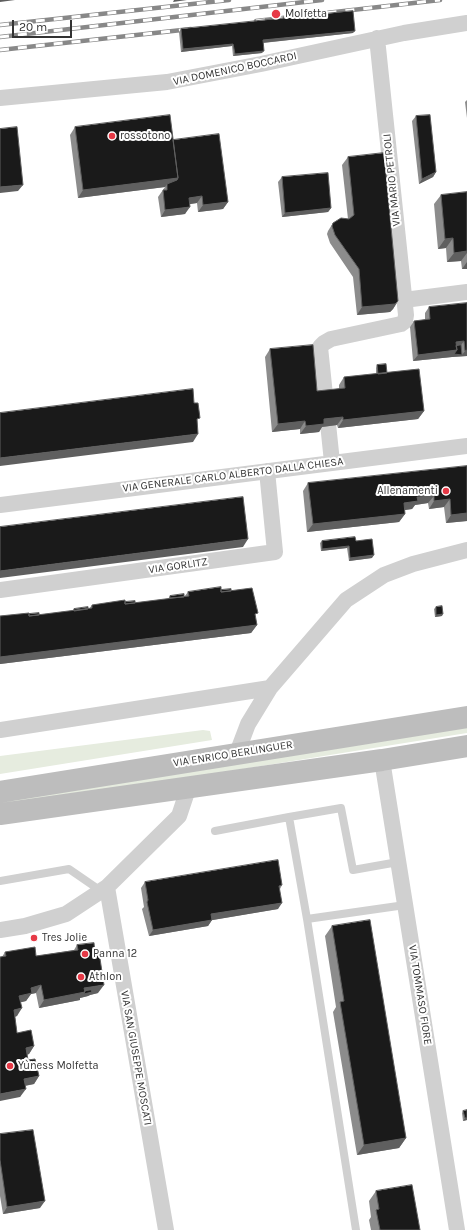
<!DOCTYPE html>
<html>
<head>
<meta charset="utf-8">
<style>
	body { margin:0 }
	#map { position:relative; width:467px; height:1230px; overflow:hidden; background:#fff; font-family:Karla,sans-serif }
	canvas { display:block }
	.scale { position:absolute; left:12px; top:20px; width:60px; height:18px; box-sizing:border-box; border:2px solid #333; border-top:0; padding-left:5px; font-size:12px; line-height:14px; white-space:nowrap; color:#333; -webkit-text-stroke:3px #fff; paint-order:stroke }
</style>
</head>
<body>
<div id="map">
<canvas width="467" height="1230"></canvas>
<div class="scale">20 m</div>
</div>
<script>
const ctx = document.querySelector('canvas').getContext('2d');
ctx.lineJoin = 'round';
function fillPath(path, color) {
  ctx.fillStyle = color;
  ctx.fill(path, 'evenodd');
}
function trace(path, color, width, dash) {
  ctx.strokeStyle = color;
  ctx.lineWidth = width;
  ctx.lineCap = dash ? 'butt' : 'round';
  ctx.setLineDash(dash || []);
  ctx.stroke(path);
}
function label(font, color, halo, rows, align = 'center') {
  ctx.font = font + ' Karla,sans-serif';
  ctx.lineWidth = 4;
  ctx.setLineDash([]);
  ctx.textBaseline = 'middle';
  ctx.strokeStyle = halo;
  ctx.fillStyle = color;
  for (const [text, x, y, turn = 0] of rows) {
    ctx.save();
    ctx.translate(x, y);
    ctx.rotate((+turn || 0) * Math.PI / 180);
    ctx.textAlign = isNaN(turn) ? turn : align;
    if (halo) ctx.strokeText(text, 0, 0);
    ctx.fillText(text, 0, 0);
    ctx.restore();
  }
}
fillPath(new Path2D(`
	M467,726V733L0,808V801Z
	M203,730L210,731L212,740L0,774V756Z`), '#e6ecdf');
trace(new Path2D(`
	M289,817L341,808L353,870L398,862
	M215,831L289,817L307,919
	M0,881L69,869L101,891
	M356,1230L307,919L405,905`), '#d0d0d0', 8);
trace(new Path2D(`
	M0,98L167,82L261,64L404,33L467,23
	M404,300L467,292
	M332,462L320,347L324,343L331,339L401,324L405,321L406,315L377,38
	M0,505L467,446
	M0,590L275,552L267,471
	M0,730L270,688
	M237,753L248,724L270,688L346,600L384,575L413,564L467,550
	M382,760L457,1230
	M107,887L166,1230
	M0,930L25,926L66,914L107,887L179,816L189,786`), '#d0d0d0', 16);
trace(new Path2D(`
	M0,792L467,717
	M0,814L382,760L467,746`), '#bdbdbd', 22);
const rail = new Path2D(`
	M256,21L440,0
	M0,25L229,0
	M0,37L322,0
	M0,50L191,29`);
trace(rail, '#888', 4.5);
trace(rail, '#fff', 3, [9]);
fillPath(new Path2D(`
	M181,29L353,33L263,43L262,53L233,56L232,46L181,52L179,32Z
	M467,100V118L465,102Z
	M416,116L436,172L433,177L419,184L412,121Z
	M75,127L173,140L228,202L223,209L198,212L197,203L189,204L185,214L161,217L158,197L165,187L78,198L70,135Z
	M348,157L398,301L393,309L390,312L357,315L353,277L330,243L327,234L328,231L333,223L348,219L342,165Z
	M282,177L331,208L328,212L282,217L278,182Z
	M467,192V269H462L461,261L447,262L446,248L438,249L434,204L441,195Z
	M467,303V356L452,357L413,361L410,327L414,321L425,320V313L429,307Z
	M270,349L317,391L339,389V385L344,377L376,374V368L377,365L387,373L424,411L418,419L338,428L337,425L322,427L319,432L300,434V429L272,432L265,357Z
	M467,466V521L446,523L444,507L429,509L428,503L415,505L412,509L404,510L405,514L399,522L307,532L303,491L308,483Z
	M322,541H356L372,558L349,561L347,548L321,551L320,543Z
	M221,590L231,591L255,617L257,625L251,633L0,664V616L29,614L39,615L72,611L74,609H89L92,605L125,602L135,603L168,599L170,596L184,597L188,592Z
	M436,607L442,616L435,617L434,609Z
	M145,882L282,885L280,889L278,909L212,920L208,926L149,936L142,909L144,907L141,888Z
	M332,926L406,1138L399,1148L357,1155L333,1012L336,1007L325,936Z
	M77,945L98,993L90,995L88,996L80,998V1000L39,1008L36,993L31,994L26,1001L21,1002L17,1016L15,1017L17,1033L34,1046L29,1054L27,1055L28,1060L39,1076L34,1084L25,1086L20,1097L2,957L5,952L36,956L74,950Z
	M463,1111L467,1120L463,1121L462,1113Z
	M0,1134L40,1208L3,1214L0,1196Z
	M376,1191L420,1230H371L369,1220L371,1217L369,1201Z`), '#8c8c8c');
fillPath(new Path2D(`
	M0,0H15L0,2Z
	M174,0H187L173,2Z
	M355,31L353,33L261,43L263,40Z
	M233,44L232,46L181,52L183,49Z
	M264,51L262,53L233,56L235,54Z
	M436,172L433,177L419,184L422,179Z
	M178,178L173,186L167,184L165,187L78,198L83,190Z
	M23,185L18,191L0,193V187Z
	M202,196L197,203L184,205L189,198Z
	M228,202L223,209L198,212L203,205Z
	M190,207L185,214L161,217L165,210Z
	M331,208L328,212L282,217L285,213Z
	M453,238L446,248L438,249L445,239Z
	M467,251V253L461,261L447,262L454,253Z
	M467,262V269H462Z
	M398,301L393,309L390,312L357,315L362,307Z
	M464,341L459,348H453L456,342Z
	M457,350L462,355L465,351L467,350V356L452,357L413,361L418,355Z
	M424,411L418,419L338,428L343,420Z
	M343,417L337,425L322,427L319,432L300,434L306,426L324,419Z
	M305,421L300,429L272,432L278,424Z
	M198,434L193,442L0,466V458Z
	M434,496L428,503L415,505L412,509L398,511L404,503L417,497Z
	M450,499L444,507L429,509L434,501Z
	M467,513V521L446,523L451,515Z
	M405,514L399,522L307,532L313,524Z
	M248,539L243,547L0,578V571Z
	M349,546L347,548L321,551L322,549Z
	M374,555L372,558L349,561L350,558Z
	M443,614L442,616L435,617L436,615Z
	M257,625L251,633L0,664V657Z
	M282,903L278,909L207,921L211,914Z
	M212,920L208,926L149,936L153,930Z
	M41,985L36,993L31,994L26,1001L14,1004L19,996L31,988Z
	M104,985L98,993L90,995L88,996L80,998V1000L39,1008L44,1000L84,988Z
	M22,1008L17,1016L9,1018L14,1010Z
	M34,1046L29,1054L21,1056L26,1048Z
	M39,1076L34,1084L18,1087L24,1079Z
	M26,1089L20,1097L0,1101V1094Z
	M465,1118H467V1120L463,1121Z
	M406,1138L399,1148L357,1155L364,1145Z
	M45,1201L40,1208L3,1214L7,1207Z`), '#5f5f5f');
const building = new Path2D(`
	M353,11L355,31L263,40L264,51L235,54L233,44L183,49L181,29Z
	M170,115L178,178L83,190L75,127Z
	M430,115L436,172L422,179L416,116Z
	M17,127L23,185L0,187V129Z
	M219,134L228,202L203,205L202,196L189,198L190,207L165,210L163,190H167V184L177,180L178,178L173,140Z
	M384,153L398,301L395,304L362,307L359,269L335,235L332,226L333,223L341,218L349,219L354,215L348,157Z
	M328,173L331,208L285,213L282,177Z
	M467,192V251L454,253L453,238L445,239L441,195Z
	M467,303V350L465,351L464,341L456,342L457,350L418,355L414,321L430,319L429,307Z
	M313,345L317,391L345,388L344,377L419,369L424,411L343,420V417L324,419V424L306,426L305,421L278,424L270,349Z
	M461,345L462,355L454,354L457,350L456,346Z
	M386,364L387,373L378,374L377,365Z
	M193,389L194,403H198L200,418L197,419L198,434L0,458V413Z
	M467,466V513L451,515L450,499L434,501V496L417,497L418,501L404,503L405,514L313,524L308,483Z
	M243,497L248,539L0,571V527Z
	M355,537L356,541L372,539L374,555L350,558L349,546L322,549V541Z
	M221,587V592L252,588L258,613L255,614L257,625L0,657V616L29,613V616L92,608V605L125,600V604L189,596L188,592Z
	M231,589V591L221,592V590Z
	M184,594V597L170,598V596Z
	M135,601V603L125,604V602Z
	M442,606L443,614L436,615V607Z
	M88,607V609L74,611V609Z
	M39,613V615L29,616V614Z
	M278,860L282,885L279,886L282,903L211,914L212,920L153,930L147,902L148,900L145,882Z
	M370,920L406,1138L364,1145L340,1002L344,1001L332,926Z
	M94,943L95,953L99,952L104,985L84,988L85,992L44,1000L41,985L31,988L32,993L19,996L22,1008L14,1010L17,1033L31,1030L34,1046L26,1048L28,1060L35,1059L39,1076L24,1079L26,1089L0,1094V957L6,956L5,952L35,947L36,956L78,950L77,945Z
	M91,990L92,992L84,994L85,991Z
	M467,1110V1118H465L463,1111Z
	M33,1130L45,1201L7,1207L0,1160V1134Z
	M412,1185L420,1230H380L376,1210L379,1209L376,1191Z`);
fillPath(building, '#1a1a1a');
trace(building, '#5f5f5f', 1);
for (const [x, y, r, color] of [
	[276,14,5,"#e63946"],
	[112,136,4,"#e63946"],
	[446,491,4,"#e63946"],
	[34,938,4,"#e63946"],
	[85,954,4,"#e63946"],
	[81,977,4,"#e63946"],
	[10,1066,4,"#e63946"]
]) {
  const dot = new Path2D();
  dot.arc(x, y, r, 0, 2 * Math.PI);
  ctx.fillStyle = color;
  ctx.fill(dot);
  trace(dot, '#fff', 1.5);
}
label('11px', '#333', '#fff', [
	["Molfetta",285,14],
	["rossotono",120,136],
	["Allenamenti",438,491,"right"],
	["Tres Jolie",42,938],
	["Panna 12",93,954],
	["Athlon",89,977],
	["Yùness Molfetta",18,1066]
], 'left');
label('11px', '#333', '#fff', [
	["VIA DOMENICO BOCCARDI",235,69,-12],
	["VIA MARIO PETROLI",392,180,-96],
	["VIA GENERALE CARLO ALBERTO DALLA CHIESA",233,475,-7],
	["VIA GORLITZ",178,566,-8],
	["VIA ENRICO BERLINGUER",233,754,-9],
	["VIA TOMMASO FIORE",420,995,81],
	["VIA SAN GIUSEPPE MOSCATI",136,1058,80]
]);
</script>
</body>
</html>
